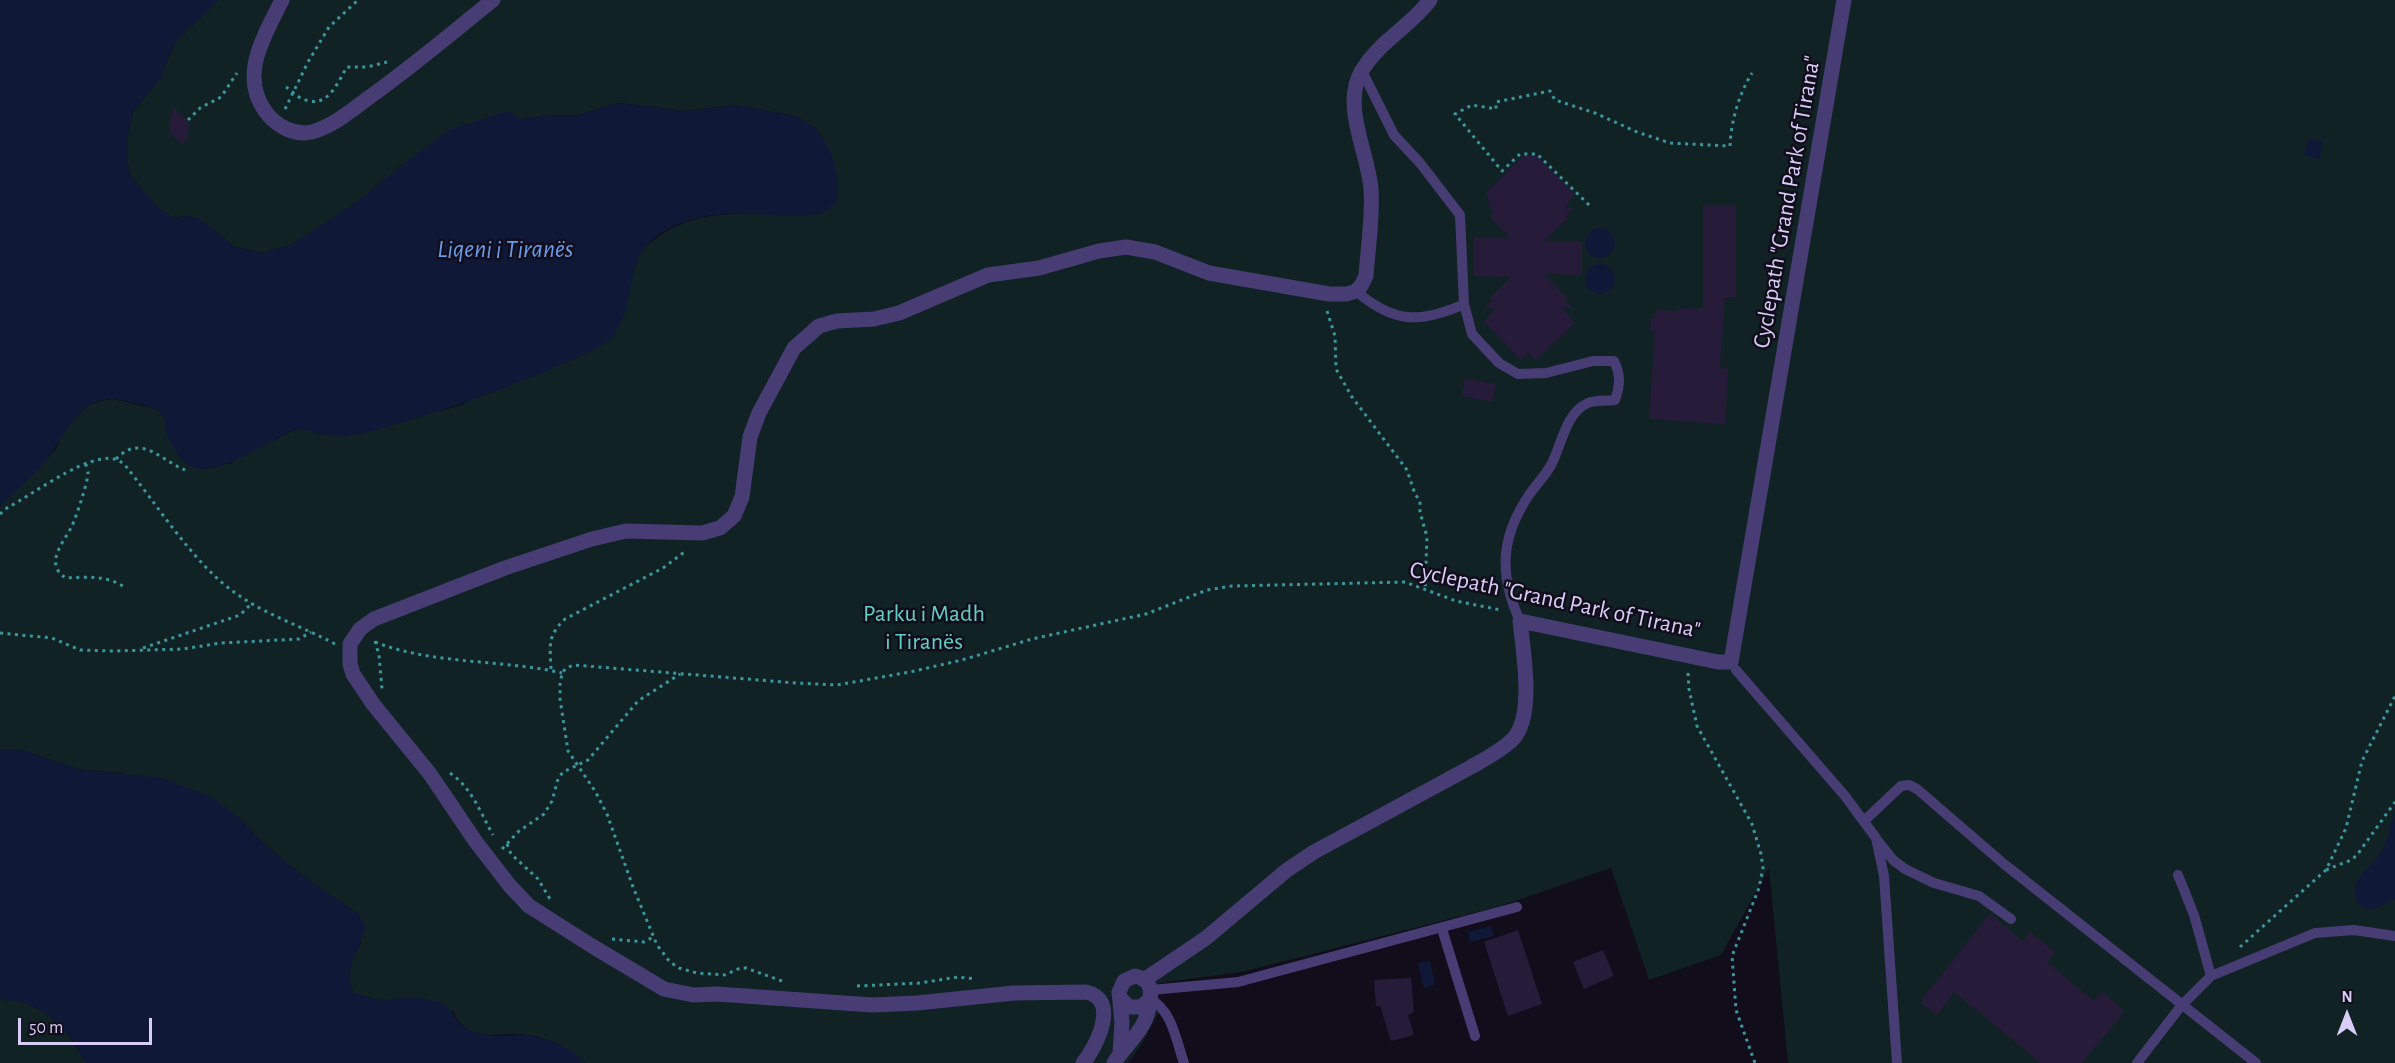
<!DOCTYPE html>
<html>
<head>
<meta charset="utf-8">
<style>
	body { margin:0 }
	#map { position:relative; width:2395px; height:1063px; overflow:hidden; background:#110d1b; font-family:"Alegreya Sans",sans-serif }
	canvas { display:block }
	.north { position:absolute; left:2317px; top:985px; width:60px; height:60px; -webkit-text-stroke:4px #110d1b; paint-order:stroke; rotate:0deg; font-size:16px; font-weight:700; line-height:24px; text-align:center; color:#d8cdf9 }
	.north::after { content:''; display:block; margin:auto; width:21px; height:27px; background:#d8cdf9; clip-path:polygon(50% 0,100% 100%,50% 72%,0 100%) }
	.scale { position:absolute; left:18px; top:1018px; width:134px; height:27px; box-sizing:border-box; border:3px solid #d8cdf9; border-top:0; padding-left:8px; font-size:18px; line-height:21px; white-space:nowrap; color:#d8cdf9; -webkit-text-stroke:4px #110d1b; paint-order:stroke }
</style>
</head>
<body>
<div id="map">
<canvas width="2395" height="1063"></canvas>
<div class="north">N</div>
<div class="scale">50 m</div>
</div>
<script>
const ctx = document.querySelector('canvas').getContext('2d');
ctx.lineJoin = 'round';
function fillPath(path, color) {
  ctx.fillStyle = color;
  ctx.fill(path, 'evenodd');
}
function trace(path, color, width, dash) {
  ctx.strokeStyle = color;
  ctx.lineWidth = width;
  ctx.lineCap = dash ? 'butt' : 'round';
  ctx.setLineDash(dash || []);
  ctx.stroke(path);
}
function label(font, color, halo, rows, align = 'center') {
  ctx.font = font + ' "Alegreya Sans",sans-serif';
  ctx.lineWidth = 5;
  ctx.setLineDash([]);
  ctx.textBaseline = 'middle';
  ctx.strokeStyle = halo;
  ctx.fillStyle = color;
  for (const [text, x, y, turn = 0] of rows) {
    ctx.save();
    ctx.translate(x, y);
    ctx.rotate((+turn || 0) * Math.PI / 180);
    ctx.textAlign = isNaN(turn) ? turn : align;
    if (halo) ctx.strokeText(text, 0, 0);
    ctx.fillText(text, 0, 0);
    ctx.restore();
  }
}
fillPath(new Path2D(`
	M218,0H2395V1063H1788L1769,868L1721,955L1649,980L1611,868L1500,906L1293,959L1241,972L1159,983L1158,1014L1141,1045L1128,1063H586C570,1049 550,1038 527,1035C497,1031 471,1046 453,1012L391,1000H376L353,993L349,980L350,963L361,943L359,914L307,879L264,844L237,816L120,773L77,769L20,749H0V506L57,448L63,431L72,420L89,405L100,401L113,399L156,409L163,416L167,433L179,456L230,464L245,454L297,429H306L323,435L345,436L392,425L464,404L632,278C635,270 636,259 641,251C643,247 650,243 654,240C702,201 766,218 823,213L817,129L795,116L735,105L685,111L619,103L578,115H546L521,119L402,165L365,196L309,235L291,245L263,253L235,247L198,218L186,216L174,218L160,209L131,177L128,164V135L133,112L160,79L175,42Z
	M0,1000C42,998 68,1030 86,1063H0Z`), '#112224');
fillPath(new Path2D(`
	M0,0H218L175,42L160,79L133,112L128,135V164L131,177L160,209L174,218L186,216L198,218L235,247L263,253L291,245L365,196L402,165L449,130L507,111L521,119L546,115H578L619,103L684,111L735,105L795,116L817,129L830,150L838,178V200C833,204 829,209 824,212C810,220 765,214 747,214C720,213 693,216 668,229C617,255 642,302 612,337C601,349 572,360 556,367C507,388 458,406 407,421C387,427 366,434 345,436C328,438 314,430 297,429C272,439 229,469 205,469C186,470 173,452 167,435C164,426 166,416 157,410C152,406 120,400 113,399C75,397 63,442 43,464C30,479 14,492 0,506Z
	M2308,139L2323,142L2320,159L2304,155Z
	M1585 243a15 15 0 1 1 30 0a15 15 0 1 1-30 0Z
	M1585 279a15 15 0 1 1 30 0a15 15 0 1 1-30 0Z
	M0,749H20L77,769L163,778L213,798L237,816L264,844L307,879L359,914L366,927C358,953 344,966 353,993L376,1000L417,997L440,1002L446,1005L459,1023L470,1031L491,1036L527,1035L553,1041L573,1052L586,1063H86C69,1030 41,998 0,1000Z
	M2395,812V899C2381,906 2368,917 2356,901C2351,874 2369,871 2381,853C2387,843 2390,824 2395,812Z
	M1491,926L1494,936L1470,942L1468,932Z
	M1430,961L1435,985L1424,988L1418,963Z`), '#0f1937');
fillPath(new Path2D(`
	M174,107L189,123L188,137L183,144L170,134L169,122Z
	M1536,155L1575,193L1565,208H1574L1566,215L1568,218L1543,242H1582V275L1544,274L1568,299L1565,301L1573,308H1562L1575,323L1536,360L1529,353L1521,360L1484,321L1496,308H1484L1492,300L1490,298L1511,277L1474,276V238H1511L1490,217L1493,214L1486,192L1523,156Z
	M1703,205H1736V297H1725L1720,368L1728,369L1725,424L1649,419L1655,331H1650L1651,318H1656V310L1679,311V308L1703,309Z
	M1465,378L1496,384L1492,402L1462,396Z
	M1990,914L2023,941L2030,932L2055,952L2047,962L2094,1001L2102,992L2125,1011L2082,1063H2041L1954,992L1937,1015L1920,1002Z
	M1518,930L1542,1004L1508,1016L1484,942Z
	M1603,950L1614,976L1584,989L1573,962Z
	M1411,978L1414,1012L1408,1015L1414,1035L1391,1041L1380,1006H1376L1374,980Z`), '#261b39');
trace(new Path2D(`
	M286,87C291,90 296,96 301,98C327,111 336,85 347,67H367L387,62
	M285,109L308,62L329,27L358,0
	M188,120L200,108L221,97L237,73
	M1589,205L1537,154H1520L1502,171L1455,114L1472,105L1496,109V102L1550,91L1555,100L1595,113L1637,132L1670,143L1730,146C1731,121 1739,94 1752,73
	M1327,311L1335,336L1336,369L1352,397L1407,470L1415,494L1420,501V512L1427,537L1425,590
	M116,459C141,433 160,460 185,470
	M86,464C86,466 88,471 88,473C88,482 76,517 72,526C64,542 43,564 66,578C86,577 107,575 124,587
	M0,514L7,508C33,494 74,463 102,459C111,457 117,459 124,464C157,504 193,563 234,592C265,615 302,626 335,644
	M0,633L52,638L80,650L114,651L183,649L221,643L299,639L311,632
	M375,641L379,655L382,689
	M375,642C434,665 501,659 562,673
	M143,648L240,615L251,604
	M551,669C550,646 547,636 565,619L663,568L687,550
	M1688,673L1689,689L1697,726L1752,824L1761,854L1763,868L1759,888L1732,956L1736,1010L1755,1063
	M450,773C472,788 480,812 493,835
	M507,844L511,854L538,879L550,899
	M502,849L519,831L544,814L552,801L558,779L563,772L588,760L638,701L680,674
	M2326,870L2351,860L2357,855L2395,802
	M612,939L644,942L653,937
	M2240,947L2326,870L2346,828L2362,761L2395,696
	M782,981L746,968H740L725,975L697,973L679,968L670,962L657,945L633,887L607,814L595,791L568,751L560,699V685L562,673L566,668L574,665L796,683L837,685L910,672L962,660L1032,639L1146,614L1207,590L1232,586L1405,582L1456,601L1501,610
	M857,986L920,983L958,977L976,979`), '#3a97a0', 3, [3, 4.5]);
trace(new Path2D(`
	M1356,291C1393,323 1420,324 1464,304L1460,215L1420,163L1394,135L1362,71
	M1464,304L1472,334L1499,363L1518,374L1546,373L1593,361H1614C1621,375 1620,386 1615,400C1607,401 1595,400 1588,403C1565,413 1562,445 1551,465C1545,476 1536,485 1529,495C1500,538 1499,575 1520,621
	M1736,670L1845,796L1876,838L1884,876L1897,1063
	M1864,821L1901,786L1909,785L1917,789L2004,864L2256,1063
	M1878,841L1893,860L1905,869L1934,883L1979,896L2011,919
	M2178,875L2194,915L2211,976
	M1442,929L1475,1036
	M1151,990L1238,982L1517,907
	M1150,999C1172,1010 1176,1040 1184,1063
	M2137,1063L2181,1006L2211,976L2315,933L2354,930L2395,936`), '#473d74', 10);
trace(new Path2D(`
	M282,0C265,35 239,74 265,111C276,126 294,136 312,132C334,126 353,109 371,96C413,66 453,32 493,0
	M1144,980L1206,938L1287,870L1314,852L1471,767C1485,759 1501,751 1513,739C1535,716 1523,651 1520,621L1718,662H1731L1844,0
	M1120,1053L1122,1022L1119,992L1124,981L1135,976C1148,979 1152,987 1150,999L1141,1007H1129L1120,998
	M1083,1063C1097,1046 1120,999 1086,992L1014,993L917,1003L872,1005L717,994L693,995L664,989L592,946L529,906L510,886L476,842L430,774L373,704L353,674L350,664V644L360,629L374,619L505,568L592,539L626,531L702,533L720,528L734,516L742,497L750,437L759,413L794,348L819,326L837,321L874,319L899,313L988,275L1039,268L1099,251L1126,247L1155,252L1209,273L1329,294H1347L1356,291L1361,286L1366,276C1368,247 1373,217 1371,189C1368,152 1342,107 1361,72C1380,40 1409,28 1430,0
	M1114,1063C1127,1042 1150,1027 1149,1000`), '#473d74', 15);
label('24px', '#d8cdf9', '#110d1b', [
	["Cyclepath \"Grand Park of Tirana\"",1787,202,-80],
	["Cyclepath \"Grand Park of Tirana\"",1555,600,12]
]);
label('24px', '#62cfc4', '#110d1b', [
	["Parku i Madh",924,614],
	["i Tiranës",924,642]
]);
label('italic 26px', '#669bed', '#110d1b', [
	["Liqeni i Tiranës",505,249]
]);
</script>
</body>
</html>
